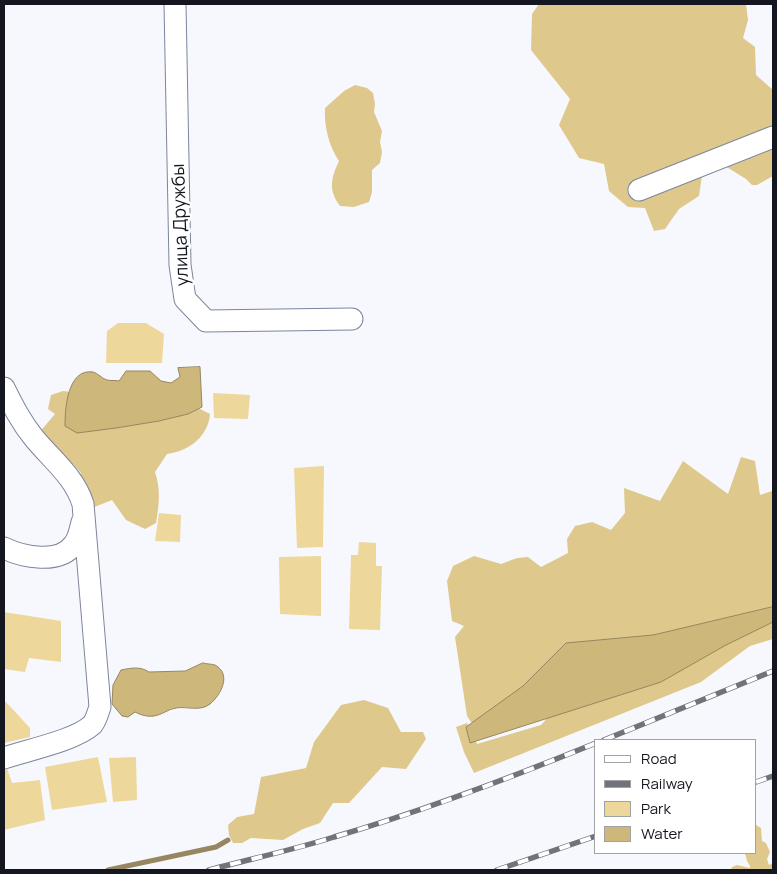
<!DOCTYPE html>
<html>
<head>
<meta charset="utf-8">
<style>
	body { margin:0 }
	#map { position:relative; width:777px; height:874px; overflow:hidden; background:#f7f8fe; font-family:Manrope,sans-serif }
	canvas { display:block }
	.frame { position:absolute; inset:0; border:5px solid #141720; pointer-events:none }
	.legend { position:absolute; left:594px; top:739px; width:162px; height:115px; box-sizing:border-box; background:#fff; border:1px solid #a1a2a6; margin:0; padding:6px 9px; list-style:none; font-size:15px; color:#141720 }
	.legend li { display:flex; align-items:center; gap:10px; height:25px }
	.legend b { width:25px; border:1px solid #a1a2a6 }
</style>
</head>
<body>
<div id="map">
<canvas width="777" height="874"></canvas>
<div class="frame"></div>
<ul class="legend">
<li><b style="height:6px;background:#fff"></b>Road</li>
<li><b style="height:6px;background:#71737b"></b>Railway</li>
<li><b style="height:14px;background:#edd79b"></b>Park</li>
<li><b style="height:14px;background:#cdb77b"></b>Water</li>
</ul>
</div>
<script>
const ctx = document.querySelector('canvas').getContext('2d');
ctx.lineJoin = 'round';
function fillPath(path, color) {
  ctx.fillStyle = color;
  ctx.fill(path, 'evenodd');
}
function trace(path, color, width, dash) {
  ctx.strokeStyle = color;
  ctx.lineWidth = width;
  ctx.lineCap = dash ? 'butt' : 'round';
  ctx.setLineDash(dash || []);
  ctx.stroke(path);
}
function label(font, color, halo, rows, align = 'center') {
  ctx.font = font + ' Manrope,sans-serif';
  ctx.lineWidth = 5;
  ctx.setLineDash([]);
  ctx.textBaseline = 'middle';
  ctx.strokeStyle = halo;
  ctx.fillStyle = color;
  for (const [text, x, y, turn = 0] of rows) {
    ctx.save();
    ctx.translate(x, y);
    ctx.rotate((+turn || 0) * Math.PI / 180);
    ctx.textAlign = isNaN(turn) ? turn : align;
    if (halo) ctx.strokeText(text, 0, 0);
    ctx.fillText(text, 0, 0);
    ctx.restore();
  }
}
fillPath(new Path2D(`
	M118,323H146L164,334L162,363H106L107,331Z
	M213,393L250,395L248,419L214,418Z
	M324,466L323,547L297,548L294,468Z
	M159,513L181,515L180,542L155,541Z
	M359,542L376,543V566H382L380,630L349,629L351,555H358Z
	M321,556V616L280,614L279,557Z
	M4,612L61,621V662L29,658L25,672L4,669Z
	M4,702H6L30,728V737L4,743Z
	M98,757L107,802L52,810L45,767Z
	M136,757L137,800L113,802L109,758Z
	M4,768H7L12,783L40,780L45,820L4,830Z`), '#edd79b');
fillPath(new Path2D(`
	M539,4H746L748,20L743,38L755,47L756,75L773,90V176L757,185H752L746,179L725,166L702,175L699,196L679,209L665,229L654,231L645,208L628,207L609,191L604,164L579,158L559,125L570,99L531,50L532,14Z
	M355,85L367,88L373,93L375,104L374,112L382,131L380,142L382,152L380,163L372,170V192L369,202L354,207L340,206C328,190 331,178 339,161C329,146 324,127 325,108L344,91Z
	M63,391L194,406L210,414C208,437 189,451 167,454L155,472C161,490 159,505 156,523L145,529L126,520L112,500L87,510L76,481L81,473L73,464L65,467L37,435L55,414L48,409L51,395Z
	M741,457L755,461L760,495L772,491L773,493V639L750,646L701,682L474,773L464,752L456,727L467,723L477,744L541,725L564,699L477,724L471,722L467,716L455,637L464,626L452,621L447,581L453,566L474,556L501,564L517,558L528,557L541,567L568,553L567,539L575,526L592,522L611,530L625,513L624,488L660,501L683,461L728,494Z
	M364,700L388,708L401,732H423L426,739L406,769L382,767L349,803H333L320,823L303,829L283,840L251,838L242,843H233L229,835L228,825L237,817L254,814L261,777L306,768L314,742L341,705Z
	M756,825L761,828L762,841L766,843L770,852L767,859L769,865L773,863V870H731L732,867L737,865L750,868V866L747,861L745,853H756Z`), '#dec88b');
const water = new Path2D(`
	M200,367L202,407L188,414L159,421L116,428L77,433L65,426C65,410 67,368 93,372C98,373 102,379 107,380C111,381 115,380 119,381L126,371H150L161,381L171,383L180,377L178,368Z
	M773,607V622L726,645L661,682L470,743L466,727L523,686L566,643L653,635Z
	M203,663C206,664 212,664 215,665C232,674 221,695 210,704C200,712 187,706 176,708C168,709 162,715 154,716C147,717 141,715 135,712L128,717L122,716L112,704L113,685L121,670C131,668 140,666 149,672L185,671Z`);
fillPath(water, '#cdb77b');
trace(water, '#968760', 1);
trace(new Path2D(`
	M108,870L216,847L228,840`), '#968760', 5);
const minor = new Path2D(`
	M175,4L180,265L185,299L206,321L352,319
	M639,190L773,137
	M4,388C13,406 21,422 34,438C52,460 74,476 83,504L100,707C98,712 96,721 92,725C74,741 27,750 4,758
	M4,548C22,557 60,565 74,544C79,538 80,530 82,522`);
trace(minor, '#7d859c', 23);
trace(minor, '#fff', 21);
const rail = new Path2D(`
	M604,740L773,671
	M756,782L773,776
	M209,870C250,859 293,850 334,837C423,811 510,778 596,743
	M497,870L596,836`);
trace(rail, '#71737b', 5.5);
trace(rail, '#fff', 4, [11]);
label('18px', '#141720', '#fff', [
	["улица Дружбы",181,225,-92]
]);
</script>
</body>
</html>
